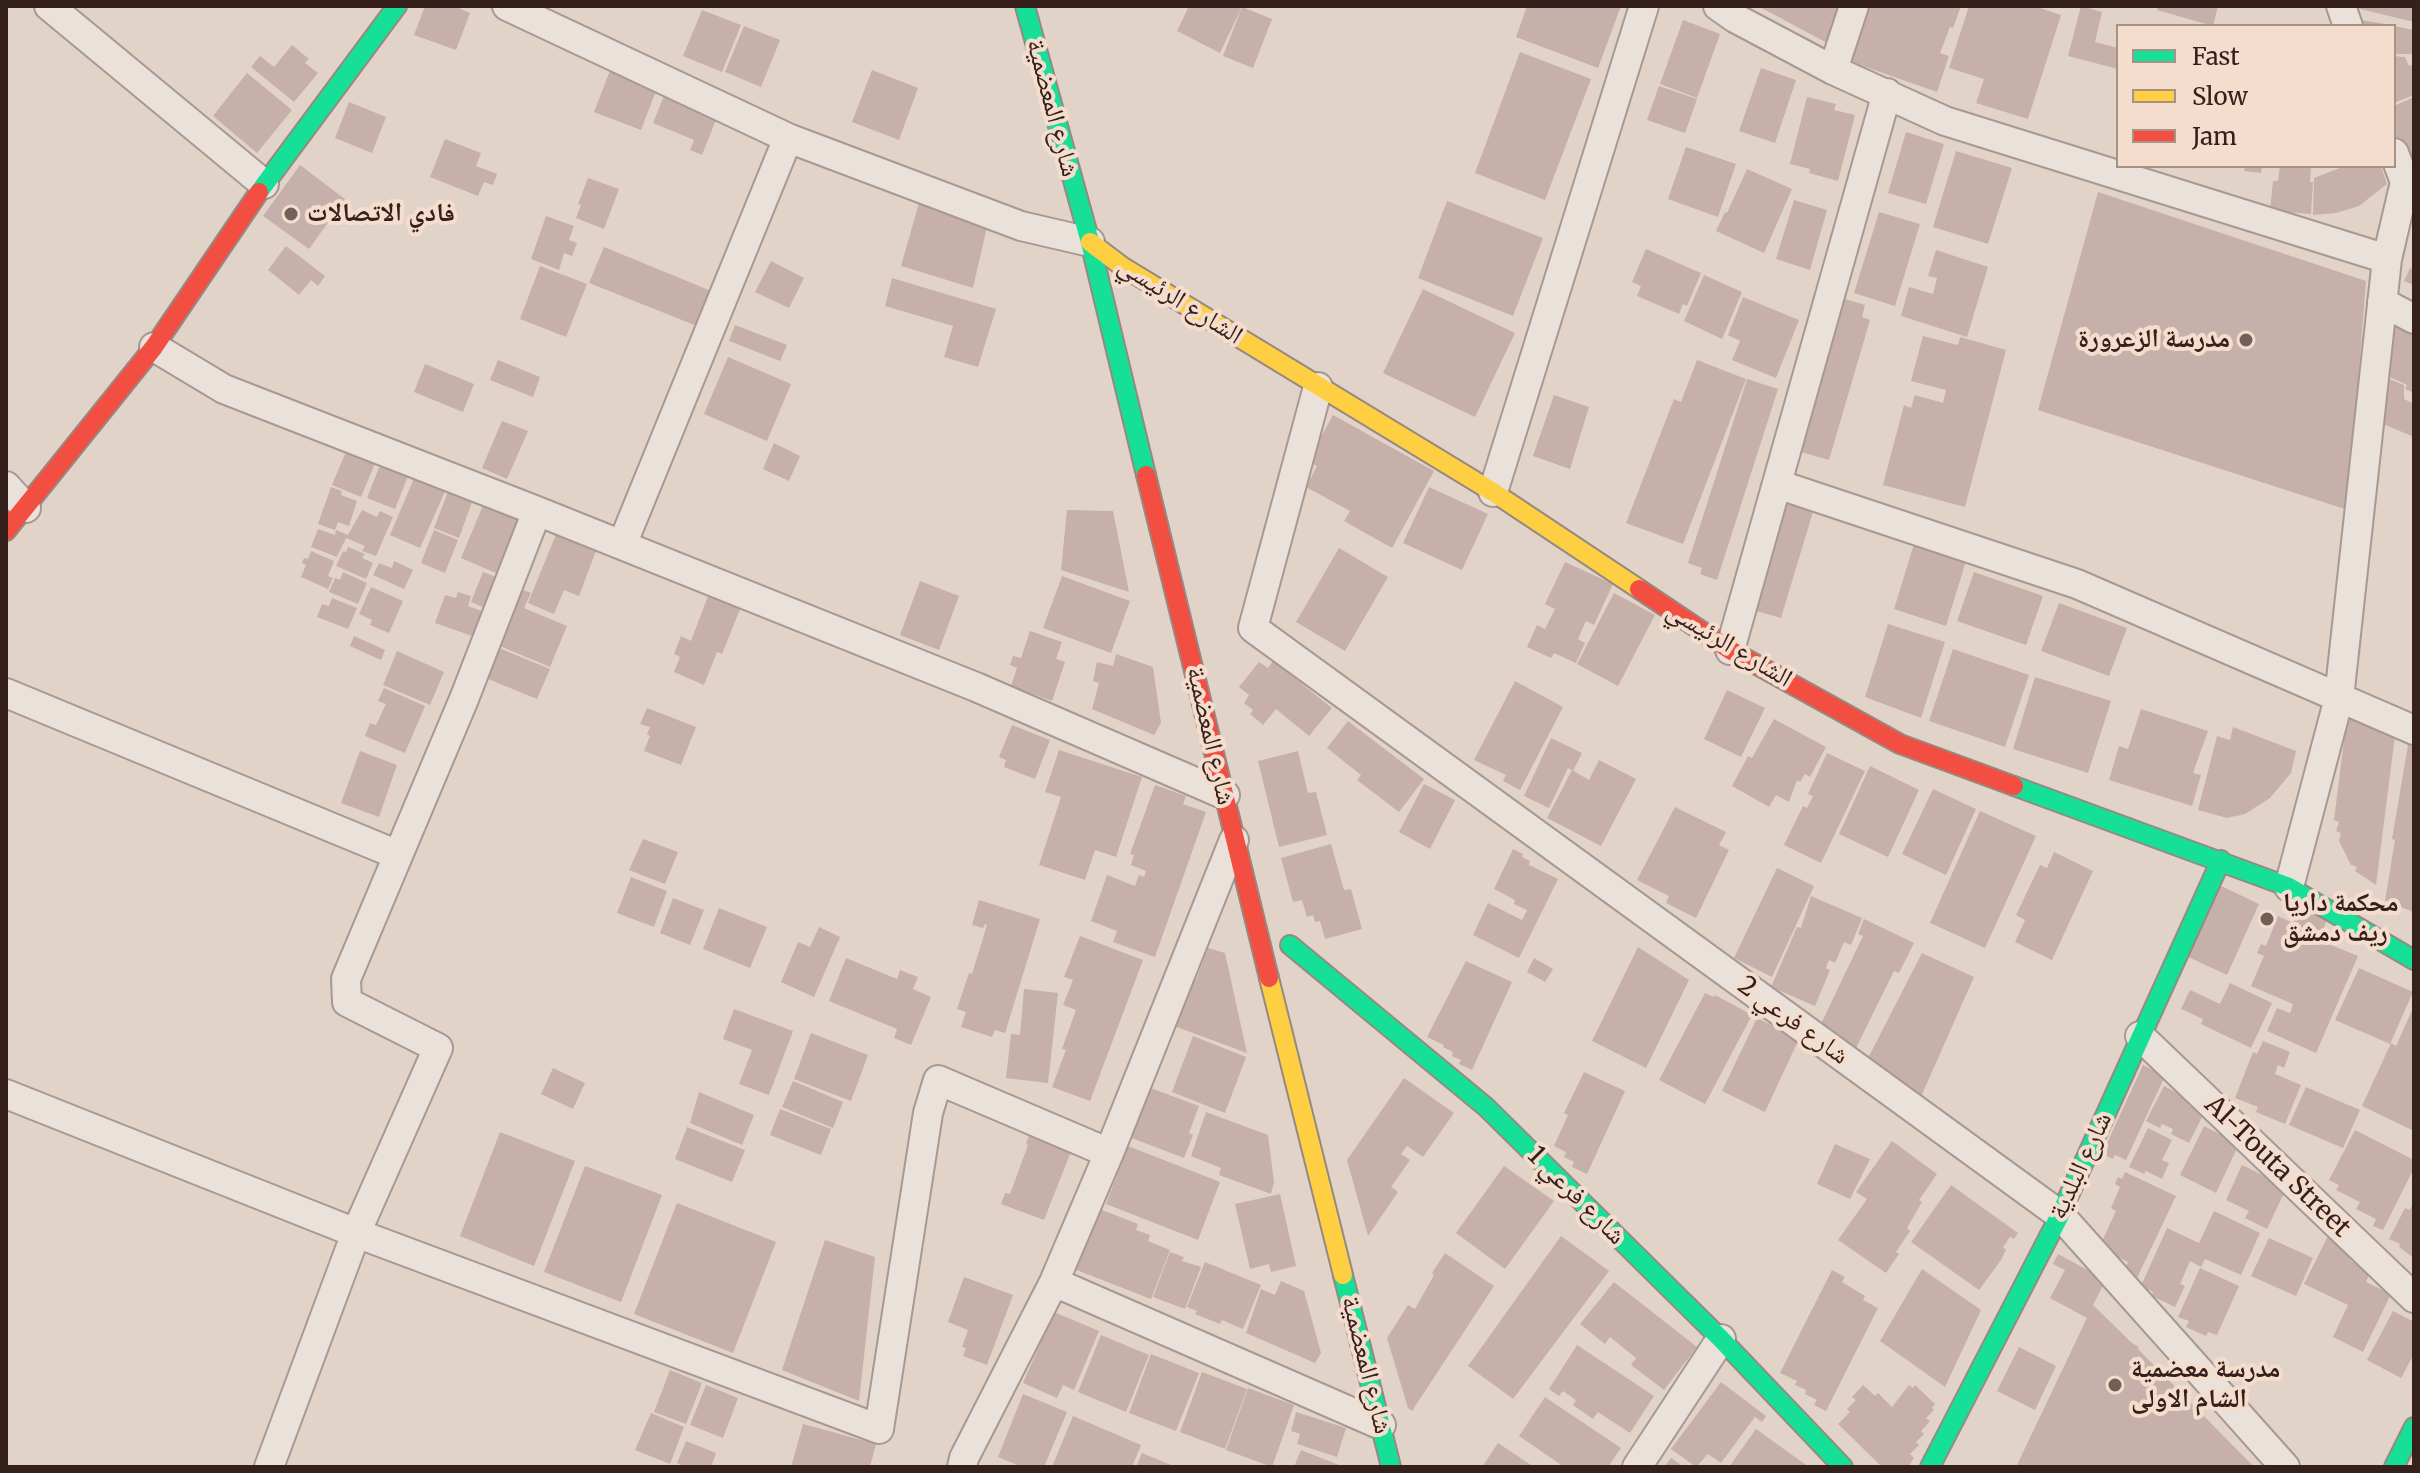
<!DOCTYPE html>
<html>
<head>
<meta charset="utf-8">
<style>
	body { margin:0 }
	#map { position:relative; width:2420px; height:1473px; overflow:hidden; background:#e2d3c8; font-family:Merriweather,serif }
	canvas { display:block }
	.frame { position:absolute; inset:0; border:8px solid #35201b; pointer-events:none }
	.legend { position:absolute; left:2116px; top:24px; width:280px; height:144px; box-sizing:border-box; background:#f5ddcd; border:2px solid #a89186; margin:0; padding:10px 14px; list-style:none; font-size:24px; color:#35201b }
	.legend li { display:flex; align-items:center; gap:16px; height:40px }
	.legend b { width:40px; border:2px solid #a89186 }
</style>
</head>
<body>
<div id="map">
<canvas width="2420" height="1473"></canvas>
<div class="frame"></div>
<ul class="legend">
<li><b style="height:10px;background:#16e098"></b>Fast</li>
<li><b style="height:10px;background:#ffcf43"></b>Slow</li>
<li><b style="height:10px;background:#f24e42"></b>Jam</li>
</ul>
</div>
<script>
const ctx = document.querySelector('canvas').getContext('2d');
ctx.lineJoin = 'round';
function fillPath(path, color) {
  ctx.fillStyle = color;
  ctx.fill(path, 'evenodd');
}
function trace(path, color, width, dash) {
  ctx.strokeStyle = color;
  ctx.lineWidth = width;
  ctx.lineCap = dash ? 'butt' : 'round';
  ctx.setLineDash(dash || []);
  ctx.stroke(path);
}
function label(font, color, halo, rows, align = 'center') {
  ctx.font = font + ' Merriweather,"Noto Naskh Arabic",serif';
  ctx.lineWidth = 8;
  ctx.setLineDash([]);
  ctx.textBaseline = 'middle';
  ctx.strokeStyle = halo;
  ctx.fillStyle = color;
  for (const [text, x, y, turn = 0] of rows) {
    ctx.save();
    ctx.translate(x, y);
    ctx.rotate((+turn || 0) * Math.PI / 180);
    ctx.textAlign = isNaN(turn) ? turn : align;
    if (halo) ctx.strokeText(text, 0, 0);
    ctx.fillText(text, 0, 0);
    ctx.restore();
  }
}
fillPath(new Path2D(`
	M425,6H454L470,13L456,50L414,35Z
	M1189,6H1236L1241,9L1220,53L1177,31Z
	M1527,6H1621L1598,68L1516,37Z
	M1758,6H1849L1829,44Z
	M1867,6L1873,8L1874,6H1961L1953,28L1950,27L1940,53L1949,56L1937,92L1843,59Z
	M1969,6H2034L2061,15L2028,119L1976,103L1984,79L1949,68Z
	M2081,6L2102,12L2095,42L2118,48V69L2068,56Z
	M2158,6H2218L2213,26L2157,10Z
	M2352,6H2414V22L2352,7Z
	M1242,7L1272,19L1253,68L1223,56Z
	M702,10L741,25L722,72L683,56Z
	M2355,19L2385,24V26H2357Z
	M1683,20L1720,34L1697,98L1660,84Z
	M744,26L780,40L761,87L725,72Z
	M2394,26L2414,30V54H2394Z
	M292,45L309,59L305,63L318,73L294,102L251,67L260,56L274,67Z
	M1520,52L1591,79L1545,200L1475,173Z
	M2394,56L2405,57L2409,66L2414,64V95L2394,103Z
	M611,68L658,86L641,130L594,112Z
	M1761,68L1796,80L1775,143L1739,131Z
	M872,70L918,88L899,140L852,122Z
	M247,73L292,110L257,153L213,116Z
	M1659,86L1697,99L1685,133L1647,120Z
	M666,91L719,112L702,155L690,150L694,140L653,123Z
	M1807,97L1836,104L1834,110L1855,115L1838,181L1809,173L1810,169L1790,164Z
	M2414,97V161L2404,163L2394,139V106Z
	M349,102L386,117L372,153L335,138Z
	M1906,132L1944,144L1926,204L1888,193Z
	M445,139L481,153L476,166L497,174L493,185L484,182L478,196L430,177Z
	M1686,147L1736,164L1718,217L1668,199Z
	M1956,151L2012,168L1988,244L1933,227Z
	M300,165L345,199L309,249L263,216Z
	M2245,166H2262L2261,173L2244,171Z
	M2280,166H2311L2310,182H2313L2311,214L2270,211L2273,181H2278Z
	M2345,166H2381L2387,184L2359,206L2336,213L2313,215L2314,178Z
	M1747,169L1792,189L1764,253L1716,231L1725,212L1727,213Z
	M588,178L619,189L604,229L576,218L581,205L578,204Z
	M2098,192L2366,281L2348,510L2038,410Z
	M921,196L989,218L973,288L901,266Z
	M1794,200L1827,210L1810,270L1776,259Z
	M1447,201L1543,238L1513,316L1418,278Z
	M1879,212L1920,224L1895,306L1854,293Z
	M546,216L574,226L569,240L577,243L572,256L564,253L559,270L531,259Z
	M286,246L325,276L318,286L311,280L299,295L268,270Z
	M604,247L716,293L702,328L589,283Z
	M1646,249L1701,273L1687,306L1683,304L1679,314L1637,296L1641,286L1632,282Z
	M1936,250L1988,267L1967,337L1901,316L1909,287L1933,294L1937,278L1928,276Z
	M771,261L804,278L789,308L755,292Z
	M540,266L587,284L566,337L520,319Z
	M2410,268L2414,270V285L2404,281Z
	M1704,275L1742,292L1722,339L1684,321Z
	M892,278L996,309L978,367L944,357L953,326L885,306Z
	M1423,289L1515,333L1475,417L1383,373Z
	M1743,297L1799,320L1776,378L1732,360L1740,341L1728,335Z
	M1845,299L1865,305L1862,317L1870,320L1829,460L1801,452Z
	M2395,320L2414,330V393L2405,389L2407,385L2383,374Z
	M735,325L787,345L780,361L729,341Z
	M1923,336L1958,345L1960,337L2006,350L1965,507L1883,485L1904,405L1911,408L1915,395L1943,403L1946,390L1911,381Z
	M728,357L791,384L767,441L704,414Z
	M498,360L540,377L533,397L490,380Z
	M1697,360L1746,379L1683,544L1626,523L1674,399L1681,402Z
	M425,364L474,384L463,412L414,392Z
	M1747,379L1778,389L1717,580L1700,574L1702,568L1688,563Z
	M2389,379L2404,385V399L2414,404V437L2383,424Z
	M1554,395L1589,407L1570,469L1533,456Z
	M1333,415L1434,471L1392,548L1344,521L1350,511L1306,487L1317,466L1308,461Z
	M502,421L528,431L507,479L482,468Z
	M774,443L800,456L789,481L763,469Z
	M347,449L376,461L361,497L332,485Z
	M380,465L408,476L395,509L367,498Z
	M415,476L446,489L420,548L390,535Z
	M331,487L342,491L341,495L357,501L349,526L338,522L335,530L318,524Z
	M1429,487L1488,514L1462,570L1403,543Z
	M449,489L473,499L459,538L434,528Z
	M1787,496L1815,505L1781,618L1753,610Z
	M484,503L528,522L505,577L461,558Z
	M362,510L377,517L380,511L393,517L376,556L362,551L365,546L346,538L337,557L311,547L318,529L335,535L336,530L348,535Z
	M1067,510L1113,511L1129,592L1061,570Z
	M434,530L458,540L445,573L421,563Z
	M557,532L597,548L579,596L564,590L554,614L528,603Z
	M1914,544L1966,561L1946,626L1894,609Z
	M348,547L365,554L362,558L373,563L366,579L336,566L343,551L346,552Z
	M1339,548L1388,577L1345,651L1296,622Z
	M311,551L334,561L328,576L333,578L328,589L301,577L306,565L302,563L304,558L308,559Z
	M394,561L413,570L404,589L373,575L379,563L392,568Z
	M1565,562L1613,584L1594,625L1586,621L1578,639L1585,643L1576,663L1554,653L1551,658L1527,647L1537,625L1545,629L1555,609L1545,604Z
	M343,572L367,583L358,604L329,592L335,578L340,580Z
	M483,572L504,580L492,611L471,602Z
	M1974,572L2043,596L2026,645L1957,621Z
	M1062,576L1130,601L1111,653L1043,628Z
	M920,581L959,596L939,650L900,635Z
	M511,585L531,593L524,608L567,626L550,667L488,641Z
	M371,587L403,601L389,633L370,625L372,620L359,614Z
	M458,592L471,596L468,606L490,614L481,639L435,623L445,595L456,598Z
	M1614,593L1655,615L1618,686L1577,664Z
	M708,596L740,609L722,654L717,652L704,685L674,672L680,657L674,654L681,636L691,641Z
	M332,598L357,608L348,629L317,617L322,604L329,606Z
	M2059,603L2127,628L2109,676L2041,651Z
	M1888,624L1945,642L1921,718L1865,697Z
	M1030,631L1062,642L1056,659L1065,662L1052,701L1011,686L1017,668L1010,665L1013,656L1021,658Z
	M354,636L385,650L381,660L350,646Z
	M489,644L550,669L537,699L476,674Z
	M1953,649L2029,675L2005,747L1929,721Z
	M397,651L444,672L430,705L383,685Z
	M1116,654L1153,667L1161,723L1154,735L1092,709L1099,683L1093,681L1097,662L1113,666Z
	M1273,661L1332,708L1309,736L1276,709L1263,725L1250,714L1253,710L1244,703L1249,695L1239,687L1259,662L1268,668Z
	M2035,677L2111,701L2088,773L2013,749Z
	M1515,681L1563,707L1520,790L1503,781L1506,775L1474,760Z
	M384,688L425,706L405,753L365,736L370,723L376,725L386,704L378,701Z
	M1727,690L1765,708L1741,757L1704,739Z
	M647,708L696,727L681,765L644,751L650,736L647,734L650,727L640,724Z
	M2141,709L2208,731L2193,773L2201,775L2192,806L2109,780L2119,746L2128,749Z
	M2348,709L2395,736L2376,885L2355,871L2357,867L2351,865L2339,841L2341,833L2336,831L2339,822L2334,820Z
	M1774,719L1826,747L1810,777L1805,774L1800,782L1797,780L1789,802L1776,795L1769,807L1732,786L1748,756L1752,758Z
	M1348,721L1424,779L1399,812L1357,780L1361,775L1327,748Z
	M1012,725L1050,740L1035,779L1004,767L1006,760L999,757Z
	M2233,727L2296,751L2291,773L2270,798L2245,814L2227,818L2198,810L2217,736L2230,740Z
	M1551,738L1582,753L1573,771L1568,768L1549,808L1524,796Z
	M2408,745L2414,746V912L2385,901L2395,840L2392,839Z
	M1059,750L1142,777L1116,857L1095,850L1085,880L1039,865L1061,797L1045,792Z
	M360,751L397,765L379,817L341,803Z
	M1298,751L1308,793L1316,792L1327,835L1279,847L1258,761Z
	M1827,753L1865,771L1821,863L1784,845L1803,806L1807,808L1813,796L1808,794Z
	M1599,760L1636,779L1601,846L1547,818L1572,770L1589,780Z
	M1870,766L1919,790L1888,857L1839,834Z
	M1424,784L1455,800L1430,849L1399,832Z
	M1155,785L1186,796L1183,804L1206,812L1155,957L1113,942L1117,931L1091,921L1107,875L1135,886L1139,875L1144,877L1146,871L1131,865L1134,855L1130,854Z
	M1933,789L1976,809L1946,875L1902,854Z
	M1675,807L1726,832L1719,845L1729,850L1696,918L1666,903L1669,896L1637,880Z
	M1980,811L2036,836L1985,948L1930,923Z
	M643,839L678,852L665,884L629,870Z
	M1331,844L1344,890L1351,889L1362,929L1325,939L1320,921L1315,922L1313,915L1307,917L1302,900L1293,902L1281,858Z
	M1513,849L1523,854L1522,857L1530,861L1529,865L1558,879L1519,958L1473,935L1488,903L1522,920L1527,910L1514,904L1515,900L1494,889Z
	M2054,852L2093,871L2052,960L2015,942L2025,920L2016,915L2040,865L2047,868Z
	M1777,868L1814,886L1772,977L1734,958Z
	M631,877L667,891L654,927L617,913Z
	M2217,884L2259,904L2227,975L2184,955Z
	M1811,896L1862,918L1851,945L1844,942L1835,963L1829,960L1826,968L1830,970L1815,1006L1771,987L1797,927L1801,928Z
	M673,898L704,910L690,945L660,933Z
	M979,900L1040,919L1005,1033L995,1030L992,1037L961,1027L966,1012L957,1009L969,973L972,974L987,925L985,924L983,928L972,925Z
	M2300,907L2327,919L2319,940L2358,956L2316,1053L2267,1031L2277,1008L2290,1013L2293,1004L2251,986L2264,956L2257,953L2261,944L2266,946L2278,916L2293,923Z
	M719,908L767,927L750,968L703,949Z
	M1864,919L1914,943L1899,973L1894,971L1856,1048L1818,1030L1863,936L1858,934Z
	M819,927L840,937L814,997L781,982L798,942L810,947Z
	M1080,936L1143,960L1090,1101L1052,1087L1066,1050L1062,1049L1076,1010L1063,1005L1073,980L1064,977Z
	M1638,947L1689,980L1646,1068L1592,1041Z
	M1208,948L1225,953L1247,1053L1174,1026L1191,978L1196,980Z
	M1922,953L1974,977L1920,1099L1867,1060Z
	M846,958L897,979L900,970L918,977L913,989L931,997L911,1045L894,1038L897,1029L829,1001Z
	M1534,958L1553,969L1545,982L1527,972Z
	M1466,961L1512,982L1472,1070L1459,1064L1461,1060L1452,1056L1453,1052L1443,1047L1444,1045L1427,1037Z
	M2359,968L2413,992L2390,1044L2335,1020Z
	M2230,983L2272,1003L2251,1048L2201,1024L2203,1019L2181,1009L2190,990L2220,1004Z
	M1024,989L1058,993L1048,1083L1006,1078L1011,1034L1020,1035Z
	M1705,993L1714,997L1715,995L1752,1015L1705,1104L1659,1080Z
	M2414,1006V1131L2362,1106L2391,1043L2396,1046Z
	M734,1009L793,1031L769,1095L739,1084L752,1050L723,1039Z
	M1757,1018L1799,1039L1765,1112L1722,1091Z
	M811,1033L868,1055L851,1101L794,1079Z
	M1193,1036L1246,1057L1225,1113L1172,1092Z
	M2263,1041L2290,1052L2284,1068L2278,1065L2275,1074L2301,1085L2285,1124L2256,1112L2258,1107L2235,1098L2253,1052L2257,1054Z
	M2143,1065L2165,1076L2126,1160L2115,1155L2113,1159L2102,1154Z
	M553,1068L585,1083L573,1109L541,1094Z
	M1584,1072L1625,1091L1587,1174L1572,1167L1574,1162L1564,1157L1566,1152L1554,1146L1568,1115L1564,1113Z
	M1404,1078L1454,1113L1423,1157L1407,1146L1401,1154L1410,1160L1391,1187L1398,1192L1368,1236L1347,1160Z
	M793,1081L843,1102L833,1128L782,1107Z
	M2164,1086L2191,1100L2188,1105L2204,1113L2189,1143L2171,1134L2173,1129L2162,1124L2160,1128L2146,1121Z
	M1148,1087L1199,1106L1189,1133L1193,1135L1184,1158L1129,1137Z
	M2306,1087L2360,1110L2343,1148L2289,1125Z
	M699,1092L754,1115L742,1145L690,1123Z
	M780,1109L831,1129L821,1155L770,1135Z
	M1206,1112L1268,1135L1274,1182L1271,1194L1219,1175L1221,1168L1191,1156Z
	M2204,1126L2239,1144L2216,1193L2180,1175Z
	M687,1127L745,1150L732,1182L675,1159Z
	M2148,1128L2172,1140L2162,1160L2169,1163L2162,1179L2146,1171L2144,1174L2129,1167Z
	M2355,1130L2414,1160V1168L2383,1230L2373,1226L2376,1219L2356,1209L2360,1202L2336,1190L2339,1185L2329,1180Z
	M500,1132L575,1161L534,1266L460,1236Z
	M1030,1132L1072,1149L1044,1220L1001,1204L1005,1193L1010,1194L1028,1145L1026,1144Z
	M1892,1141L1937,1174L1919,1200L1922,1202L1907,1228L1910,1231L1896,1252L1899,1254L1886,1273L1838,1240L1867,1199L1856,1192Z
	M1835,1144L1870,1159L1850,1199L1817,1184Z
	M1128,1146L1220,1182L1198,1240L1106,1204Z
	M2242,1165L2287,1187L2267,1229L2245,1218L2249,1211L2226,1200Z
	M585,1166L662,1195L621,1302L544,1272Z
	M1504,1166L1554,1201L1505,1269L1456,1233Z
	M2125,1172L2176,1196L2137,1278L2123,1272L2128,1262L2099,1248L2116,1211L2111,1208L2120,1187L2115,1184L2118,1177L2122,1179Z
	M1951,1185L2018,1233L2014,1239L2010,1237L2003,1247L2006,1250L2001,1260L1979,1290L1911,1242Z
	M1280,1194L1296,1266L1271,1272L1269,1264L1250,1269L1235,1204Z
	M2414,1201V1258L2399,1247L2400,1244L2389,1239L2405,1208L2410,1210Z
	M677,1203L776,1242L733,1353L634,1314Z
	M1097,1208L1138,1224L1136,1230L1150,1235L1148,1241L1170,1250L1151,1299L1074,1269Z
	M2214,1211L2260,1233L2241,1275L2205,1259L2201,1267L2190,1261L2180,1284L2185,1286L2175,1307L2152,1296L2153,1292L2141,1286L2167,1228L2199,1243Z
	M1561,1236L1609,1271L1513,1399L1468,1366Z
	M2328,1236L2356,1250L2351,1261L2371,1271L2366,1282L2391,1294L2363,1352L2333,1337L2348,1305L2304,1284Z
	M2269,1238L2313,1258L2296,1296L2251,1276Z
	M825,1240L875,1257L859,1401L782,1370Z
	M1170,1252L1184,1257L1182,1261L1201,1267L1185,1309L1153,1297Z
	M1445,1253L1494,1286L1412,1411L1408,1408L1387,1338L1408,1305L1415,1309L1434,1275L1432,1273Z
	M2058,1254L2106,1280L2093,1305L2132,1343L2139,1347L2138,1349L2254,1467H2016L2087,1318L2050,1298L2065,1270L2053,1264Z
	M1205,1262L1261,1285L1243,1329L1222,1320L1220,1324L1195,1314L1197,1311L1187,1307Z
	M2200,1268L2239,1286L2217,1335L2208,1332L2206,1336L2186,1327L2189,1321L2178,1317Z
	M1922,1269L1981,1310L1945,1387L1880,1341Z
	M1832,1270L1845,1277L1842,1282L1865,1296L1863,1300L1878,1308L1826,1411L1814,1405L1817,1400L1805,1394L1806,1390L1795,1385L1797,1381L1780,1373Z
	M964,1277L1013,1295L987,1365L963,1356L966,1348L962,1347L968,1330L948,1322Z
	M1281,1281L1304,1291L1321,1353L1315,1363L1246,1333L1261,1289L1275,1295Z
	M1614,1282L1697,1347L1664,1390L1631,1365L1636,1358L1610,1337L1605,1344L1580,1324Z
	M2393,1311L2414,1322V1354L2401,1378L2367,1360Z
	M1054,1312L1099,1331L1074,1390L1063,1385L1057,1398L1023,1383Z
	M1101,1335L1149,1355L1126,1412L1078,1392Z
	M1577,1345L1654,1396L1630,1433L1598,1412L1593,1419L1573,1405L1576,1400L1563,1391L1559,1396L1549,1389Z
	M2019,1347L2056,1366L2035,1410L1997,1391Z
	M1151,1354L1199,1373L1176,1431L1129,1413Z
	M670,1370L702,1383L686,1424L654,1412Z
	M1202,1372L1247,1389L1225,1449L1180,1432Z
	M1721,1382L1766,1416L1762,1422L1755,1417L1721,1463L1708,1454L1696,1467L1671,1449Z
	M706,1385L738,1398L723,1438L690,1425Z
	M1863,1385L1875,1396L1878,1393L1892,1407L1909,1385L1913,1388L1915,1385L1935,1404L1932,1408L1934,1410L1926,1418L1930,1421L1921,1431L1924,1434L1916,1442L1919,1445L1910,1454L1914,1458L1908,1467H1882L1838,1424L1850,1412L1847,1409L1856,1400L1852,1397Z
	M1248,1388L1294,1405L1272,1467L1226,1450Z
	M1023,1394L1067,1412L1044,1467H1022L998,1457Z
	M1545,1397L1621,1448L1608,1467H1564L1519,1436Z
	M1296,1412L1346,1428L1337,1457L1297,1444L1300,1434L1291,1431Z
	M651,1413L684,1427L670,1464L635,1450Z
	M1073,1416L1141,1445L1132,1467H1052Z
	M803,1424L876,1444L870,1467H791Z
	M1756,1429L1809,1467H1729Z
	M686,1441L716,1453L711,1467H686L677,1463Z
	M1498,1443L1534,1467H1482Z
	M1301,1450L1344,1467H1294Z
	M1142,1453L1176,1467H1136Z
	M1671,1458L1684,1467H1664Z`), '#c6b0a9');
const street = new Path2D(`
	M49,6L264,184
	M507,6L788,138L1021,226L1090,242
	M1718,6L1735,18L1833,70L1945,121L2387,259
	M2341,6L2348,26
	M1833,70L1854,6
	M2394,153L2405,182
	M2382,302L2414,319
	M154,347L224,389L537,511L976,687L1225,795
	M1318,387L1253,628L2060,1215L2285,1467
	M1777,484L2077,584L2414,730
	M6,486L26,508
	M1493,492L1644,6
	M622,545L788,138
	M1730,650L1887,93
	M6,693L398,855
	M2289,887L2339,698L2387,259L2405,182L2414,180
	M2140,1036L2414,1298
	M6,1094L356,1233L879,1429L928,1113L938,1080L1109,1153
	M1054,1282L1381,1425
	M269,1467L356,1233L438,1048L347,1002L346,979L464,699L537,511
	M962,1467L964,1458L1054,1282L1109,1153L1234,840
	M1637,1467L1721,1339`);
const fast = new Path2D(`
	M1025,6L1090,242L1146,475
	M259,192L397,6
	M2014,786L2289,887L2414,960
	M1290,945L1486,1107L1721,1339L1843,1467
	M1343,1275L1391,1467
	M1930,1467L2060,1215L2221,860
	M2394,1467L2414,1427`);
const slow = new Path2D(`
	M1090,242L1123,267L1493,492L1639,589
	M1269,978L1343,1275`);
const jam = new Path2D(`
	M1146,475L1269,978
	M6,531L154,347L259,192
	M1639,589L1730,650L1900,744L2014,786`);
trace(street, '#a79992', 32);
trace(fast, '#968982', 22);
trace(slow, '#968982', 22);
trace(jam, '#968982', 22);
trace(street, '#eae1da', 28);
trace(fast, '#16e098', 18);
trace(slow, '#ffcf43', 18);
trace(jam, '#f24e42', 18);
for (const [x, y, r, color] of [
	[291,214,8,"#725f58"],
	[2246,340,8,"#725f58"],
	[2267,919,8,"#725f58"],
	[2115,1385,8,"#725f58"]
]) {
  const dot = new Path2D();
  dot.arc(x, y, r, 0, 2 * Math.PI);
  ctx.fillStyle = color;
  ctx.fill(dot);
  trace(dot, '#f5ddcd', 3);
}
label('26px', '#35201b', '#f5ddcd', [
	["شارع المعضمية",1052,108,75],
	["الشارع الرئيسي",1180,301,32],
	["الشارع الرئيسي",1729,645,31],
	["شارع المعضمية",1210,736,77],
	["شارع فرعي 2",1793,1021,36],
	["شارع البلدية",2081,1166,-65],
	["Al-Touta Street",2277,1167,44],
	["شارع فرعي 1",1576,1196,45],
	["شارع المعضمية",1366,1365,76]
]);
label('bold 26px', '#35201b', '#f5ddcd', [
	["فادي الاتصالات",307,214],
	["مدرسة الزعرورة",2230,340,"right"],
	["محكمة داريا",2283,904],
	["ريف دمشق",2283,934],
	["مدرسة معضمية",2131,1370],
	["الشام الاولى",2131,1400]
], 'left');
</script>
</body>
</html>
